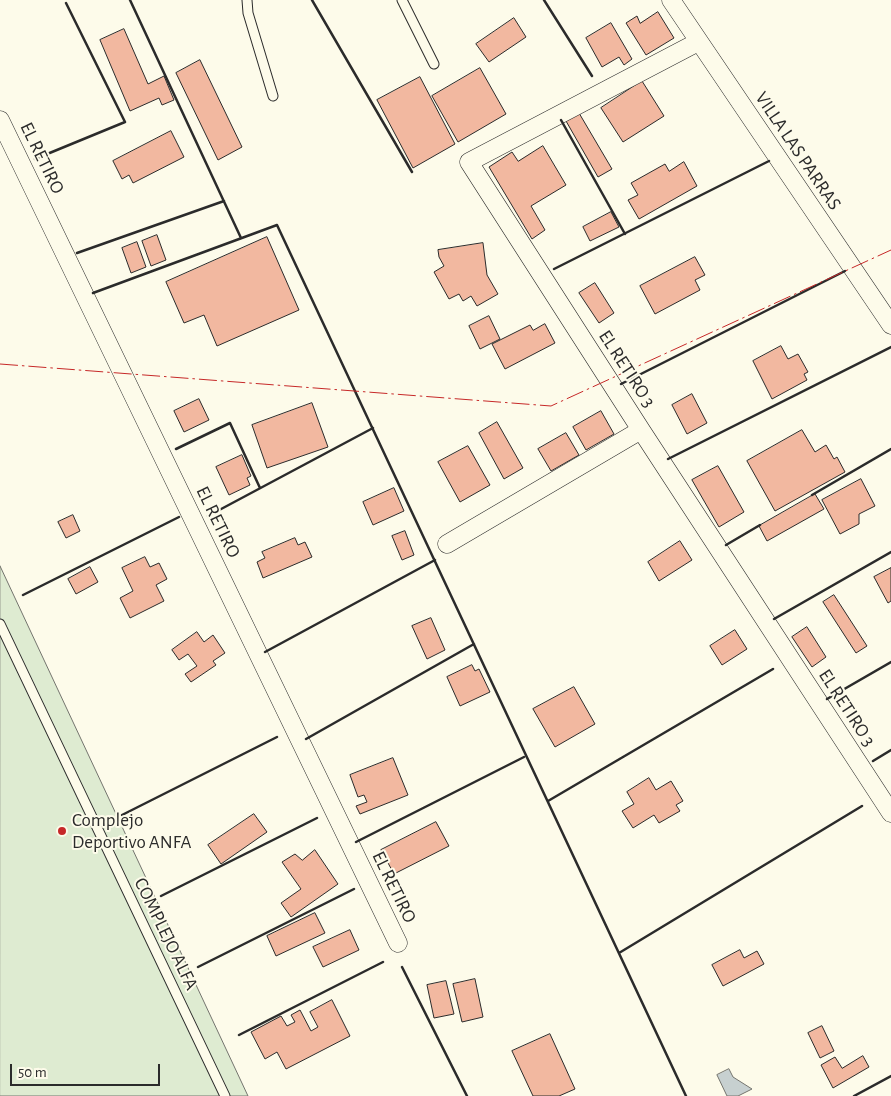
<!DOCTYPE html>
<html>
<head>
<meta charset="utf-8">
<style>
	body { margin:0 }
	#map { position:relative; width:891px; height:1096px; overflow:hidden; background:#fdfbea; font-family:"Alegreya Sans",sans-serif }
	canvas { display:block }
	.scale { position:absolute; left:10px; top:1064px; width:150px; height:22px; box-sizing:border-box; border:2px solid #2b2b2b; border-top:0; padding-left:6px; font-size:15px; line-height:18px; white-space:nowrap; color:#2b2b2b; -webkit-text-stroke:4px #fdfbea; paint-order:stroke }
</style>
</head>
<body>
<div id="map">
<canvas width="891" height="1096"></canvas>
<div class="scale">50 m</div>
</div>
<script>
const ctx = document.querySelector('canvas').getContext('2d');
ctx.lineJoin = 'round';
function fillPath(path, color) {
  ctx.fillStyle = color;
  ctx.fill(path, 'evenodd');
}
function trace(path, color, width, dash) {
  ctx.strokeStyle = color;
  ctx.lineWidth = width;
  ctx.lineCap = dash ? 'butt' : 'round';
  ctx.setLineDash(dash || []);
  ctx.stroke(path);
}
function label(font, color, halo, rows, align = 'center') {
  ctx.font = font + ' "Alegreya Sans",sans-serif';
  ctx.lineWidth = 4;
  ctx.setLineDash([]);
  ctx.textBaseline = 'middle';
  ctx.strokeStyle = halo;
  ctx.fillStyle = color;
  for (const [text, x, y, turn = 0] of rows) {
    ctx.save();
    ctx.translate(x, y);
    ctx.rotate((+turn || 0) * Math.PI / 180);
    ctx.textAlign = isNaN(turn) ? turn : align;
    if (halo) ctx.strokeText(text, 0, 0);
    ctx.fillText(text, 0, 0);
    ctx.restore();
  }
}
const green = new Path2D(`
	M0,566L248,1096H0Z`);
fillPath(green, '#deebd1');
trace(green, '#74746e', 1);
const water = new Path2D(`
	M729,1069L733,1077L752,1089L738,1096H727L717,1075Z`);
fillPath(water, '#c7d0d0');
trace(water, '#74746e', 1);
const building = new Path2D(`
	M658,12L674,38L646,55L626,23L637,16L640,23Z
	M514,18L526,37L489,62L476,44Z
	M611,23L632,59L624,65L619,57L602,67L586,38Z
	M124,29L148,84L164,76L174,100L162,105L159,98L130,111L100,40Z
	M200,60L242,147L218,160L176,73Z
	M480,68L506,114L458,142L432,96Z
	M420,77L455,144L413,168L377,100Z
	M642,81L664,116L623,142L601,108Z
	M579,113L612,169L598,177L566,121Z
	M171,131L184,157L133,183L129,175L122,179L113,161Z
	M543,146L566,185L531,206L545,230L532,239L489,167L512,152L518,161Z
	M684,162L697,186L639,219L628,200L638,195L631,183L665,164L669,171Z
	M611,212L619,227L590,241L583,227Z
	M157,235L166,260L151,266L142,241Z
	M267,237L299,310L217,346L204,315L184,323L166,282Z
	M137,242L146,267L131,273L122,248Z
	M483,243L487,275L498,294L477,306L471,296L463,301L459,294L449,299L434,272L444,266L439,257L438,250Z
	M695,257L705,275L695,280L700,290L655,314L640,286Z
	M595,283L614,313L599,323L579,293Z
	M489,316L500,339L480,349L469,326Z
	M545,324L555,343L505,369L492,344L530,325L533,330Z
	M781,346L788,359L798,354L808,372L804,374L807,380L772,399L753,361Z
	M692,394L707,423L687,434L672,405Z
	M199,399L209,420L184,432L174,411Z
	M312,403L328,447L267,468L252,425Z
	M601,411L614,434L586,450L573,427Z
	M497,422L523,468L504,479L479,433Z
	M802,430L815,452L826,445L834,459L837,457L845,472L775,511L747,461Z
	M566,433L579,455L551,471L538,449Z
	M468,446L490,485L460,502L438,462Z
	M242,455L251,476L247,478L250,485L229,495L216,467Z
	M718,466L744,512L719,527L692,480Z
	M861,479L875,506L859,514V524L840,534L822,500Z
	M394,488L404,511L373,525L363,502Z
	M815,494L824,509L767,541L759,526Z
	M73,515L80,531L66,538L58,522Z
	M405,531L414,555L402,560L392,536Z
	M295,538L298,545L305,542L312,557L263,578L257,562L265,558L262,552Z
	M680,541L692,560L659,581L648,562Z
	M145,557L150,567L159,563L167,579L156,585L164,601L130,618L120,598L133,591L122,568Z
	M90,567L98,582L76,594L68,579Z
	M891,568V601L888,603L874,577Z
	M834,595L867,646L856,653L823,602Z
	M431,618L445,650L427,659L412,626Z
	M807,627L826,657L812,667L792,637Z
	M735,630L747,649L722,665L710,646Z
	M197,632L204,642L213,635L225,653L213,661L216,665L191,682L185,674L197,666L188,654L179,660L172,650Z
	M472,665L475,671L479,669L490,692L460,706L447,677Z
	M574,687L595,724L555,747L533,709Z
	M393,758L408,795L360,814L356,806L367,802L364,795L358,797L350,775Z
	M649,778L656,790L671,781L683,801L676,805L680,811L659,823L654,815L633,828L622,811L634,804L627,792Z
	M254,814L267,832L221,864L208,845Z
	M436,822L449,846L394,874L381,850Z
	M315,850L338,884L291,917L281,903L301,889L282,862L295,854L302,860Z
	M315,913L325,933L276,956L267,936Z
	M350,930L359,950L323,967L313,947Z
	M740,950L744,958L757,951L764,964L723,986L712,965Z
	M475,979L483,1017L462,1022L453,984Z
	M446,981L454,1014L434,1018L427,985Z
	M332,1000L350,1036L286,1069L277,1052L265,1059L251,1032L281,1016L287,1026L295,1022L291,1015L300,1010L311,1031L318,1027L310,1012Z
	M822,1026L834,1051L820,1058L808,1033Z
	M550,1034L575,1089L559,1096H533L512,1051Z
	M863,1056L869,1067L833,1088L821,1065L835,1057L842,1068Z`);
fillPath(building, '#f2b8a0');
trace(building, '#2b2b2b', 1);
const lane = new Path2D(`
	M247,0L248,13L273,96
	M402,0L434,64
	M0,624L225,1096`);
const street = new Path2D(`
	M671,0L891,325
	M698,42L469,162L641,430L891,813
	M0,120L398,943
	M447,544L641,430`);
trace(lane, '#2b2b2b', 11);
trace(street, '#2b2b2b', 19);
trace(lane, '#fdfbea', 9);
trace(street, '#fdfbea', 18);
trace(new Path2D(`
	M130,0L241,238
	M312,0L412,172
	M544,0L592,76
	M561,120L625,234
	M35,159L125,122L66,3
	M77,253L224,201
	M554,269L769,161
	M93,293L277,225L686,1096
	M621,384L845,271
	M176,449L230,423L260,488
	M668,459L891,347
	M812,495L891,449
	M208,516L373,428
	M726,545L760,525
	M23,595L179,517
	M774,619L891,552
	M265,652L435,560
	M827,699L891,662
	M306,739L474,644
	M873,761L891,750
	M548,801L773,669
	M122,815L277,737
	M356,842L524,757
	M161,896L317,818
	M619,953L862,806
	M198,967L354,889
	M402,967L467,1096
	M239,1035L383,962
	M854,1096L891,1076`), '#2b2b2b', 2.5);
trace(new Path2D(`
	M0,364L551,406L891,250`), '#c62828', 1, [18, 4, 2.5, 4]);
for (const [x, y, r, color] of [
	[62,831,5,"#c62828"]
]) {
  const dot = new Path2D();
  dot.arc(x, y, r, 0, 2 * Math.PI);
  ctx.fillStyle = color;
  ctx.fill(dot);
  trace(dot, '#fdfbea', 2);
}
label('19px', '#2b2b2b', '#fdfbea', [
	["VILLA LAS PARRAS",798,151,56],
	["EL RETIRO",42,158,64],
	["EL RETIRO 3",627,369,57],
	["EL RETIRO",218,522,64],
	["EL RETIRO 3",847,708,57],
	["EL RETIRO",394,887,64],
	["COMPLEJO ALFA",166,934,64]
]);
label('19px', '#2b2b2b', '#fdfbea', [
	["Complejo",72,820],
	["Deportivo ANFA",72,842]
], 'left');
</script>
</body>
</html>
